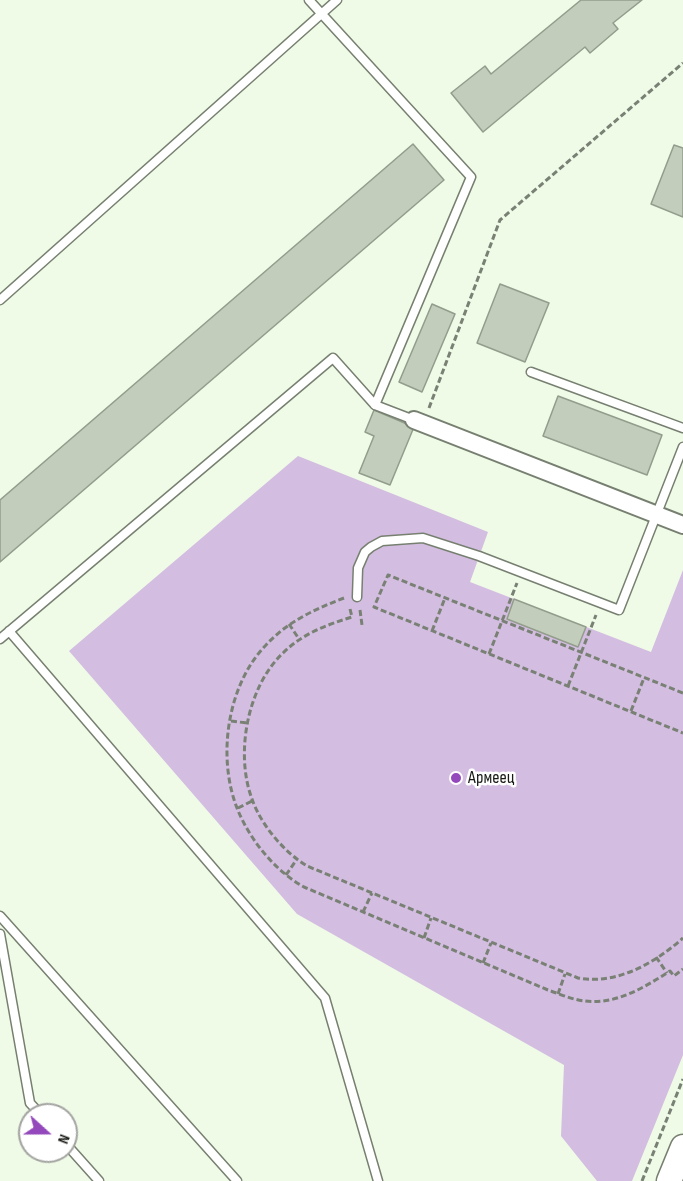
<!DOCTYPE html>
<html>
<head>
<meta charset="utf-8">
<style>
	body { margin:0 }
	#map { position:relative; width:683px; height:1181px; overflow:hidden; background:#effae7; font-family:"Sofia Sans Condensed",sans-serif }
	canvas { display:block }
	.north { position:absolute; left:18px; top:1103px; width:60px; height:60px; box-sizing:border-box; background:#fff; border:2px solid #a3a4a1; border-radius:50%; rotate:111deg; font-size:16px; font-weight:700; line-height:24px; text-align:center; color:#181b15 }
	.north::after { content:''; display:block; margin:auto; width:21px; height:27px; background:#9349bb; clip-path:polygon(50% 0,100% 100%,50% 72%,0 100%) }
</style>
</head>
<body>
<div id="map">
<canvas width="683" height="1181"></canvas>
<div class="north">N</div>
</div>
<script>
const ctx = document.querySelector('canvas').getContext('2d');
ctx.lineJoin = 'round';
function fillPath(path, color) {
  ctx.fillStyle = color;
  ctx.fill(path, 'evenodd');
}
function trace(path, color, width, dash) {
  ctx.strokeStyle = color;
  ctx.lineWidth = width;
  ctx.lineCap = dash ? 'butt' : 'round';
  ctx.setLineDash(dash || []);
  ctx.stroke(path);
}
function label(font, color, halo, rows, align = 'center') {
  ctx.font = font + ' "Sofia Sans Condensed",sans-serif';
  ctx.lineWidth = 5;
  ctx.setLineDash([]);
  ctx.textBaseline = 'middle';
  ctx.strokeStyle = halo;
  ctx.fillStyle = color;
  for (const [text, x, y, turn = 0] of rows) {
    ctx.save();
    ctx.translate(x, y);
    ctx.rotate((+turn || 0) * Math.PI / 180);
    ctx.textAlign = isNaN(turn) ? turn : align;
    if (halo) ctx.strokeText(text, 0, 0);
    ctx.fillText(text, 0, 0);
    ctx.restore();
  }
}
fillPath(new Path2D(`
	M298,456L488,532L470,582L651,652L683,570V1055L632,1181H597L561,1136L564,1065L297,914L69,651Z`), '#d3bde1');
const building = new Path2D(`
	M581,0H642L613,23L618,29L590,53L585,47L483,132L451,93L485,66L491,74Z
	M413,144L444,180L0,562V500Z
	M674,145L683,148V217L651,204Z
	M500,284L549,303L525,362L477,343Z
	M432,304L455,314L422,392L399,382Z
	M558,396L662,435L647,475L543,436Z
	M374,410L414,427L390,485L359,473L374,436L365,432Z
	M514,599L586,627L578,647L507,619Z`);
fillPath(building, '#c3cdbb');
trace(building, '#939d8c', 1.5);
const lane = new Path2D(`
	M309,0L471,177L375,405L414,420
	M0,300L337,0
	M531,372L683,428
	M357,597L358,568L365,552L371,547L382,541L423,538L479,556L619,610L683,447
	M9,631L325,998L378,1181
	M0,639L333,358L375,405
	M0,916L237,1181
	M0,934L30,1103L41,1115
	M66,1144L99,1181`);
const street = new Path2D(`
	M414,420L683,525`);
const secondary = new Path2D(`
	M669,1181L683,1147`);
trace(lane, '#778070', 11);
trace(street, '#778070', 20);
trace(secondary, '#778070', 27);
trace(new Path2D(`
	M429,408L500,220L683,63
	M344,598C315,609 287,622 266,645C227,685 217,757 237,808C249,839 275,871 304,887L548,990C560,994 573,1000 585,1001C616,1005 645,987 670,971L674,976L683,969
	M350,609L352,617C326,625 302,634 283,653C247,687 235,754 252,799C261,825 284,852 307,866L578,978C617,985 655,963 683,938
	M360,610L362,625
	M289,624L299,639
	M432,631L445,598
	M489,654L517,583
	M568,686L596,615
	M683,693L388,575L374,607L683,733
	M631,711L644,678
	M231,721L247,723
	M238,808L252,801
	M286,875L297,859
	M363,912L372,893
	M424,938L431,918
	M656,957L667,973
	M483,963L491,943
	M558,994L565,974
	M642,1181L683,1079`), '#798074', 3, [6, 3]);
trace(lane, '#fff', 8);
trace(street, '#fff', 16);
trace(secondary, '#fff', 24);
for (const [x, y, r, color] of [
	[456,778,6,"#9349bb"]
]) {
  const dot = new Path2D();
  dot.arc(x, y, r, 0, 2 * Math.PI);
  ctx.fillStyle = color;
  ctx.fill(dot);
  trace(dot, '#fff', 2);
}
label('18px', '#181b15', '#fff', [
	["Армеец",468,778]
], 'left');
</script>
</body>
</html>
